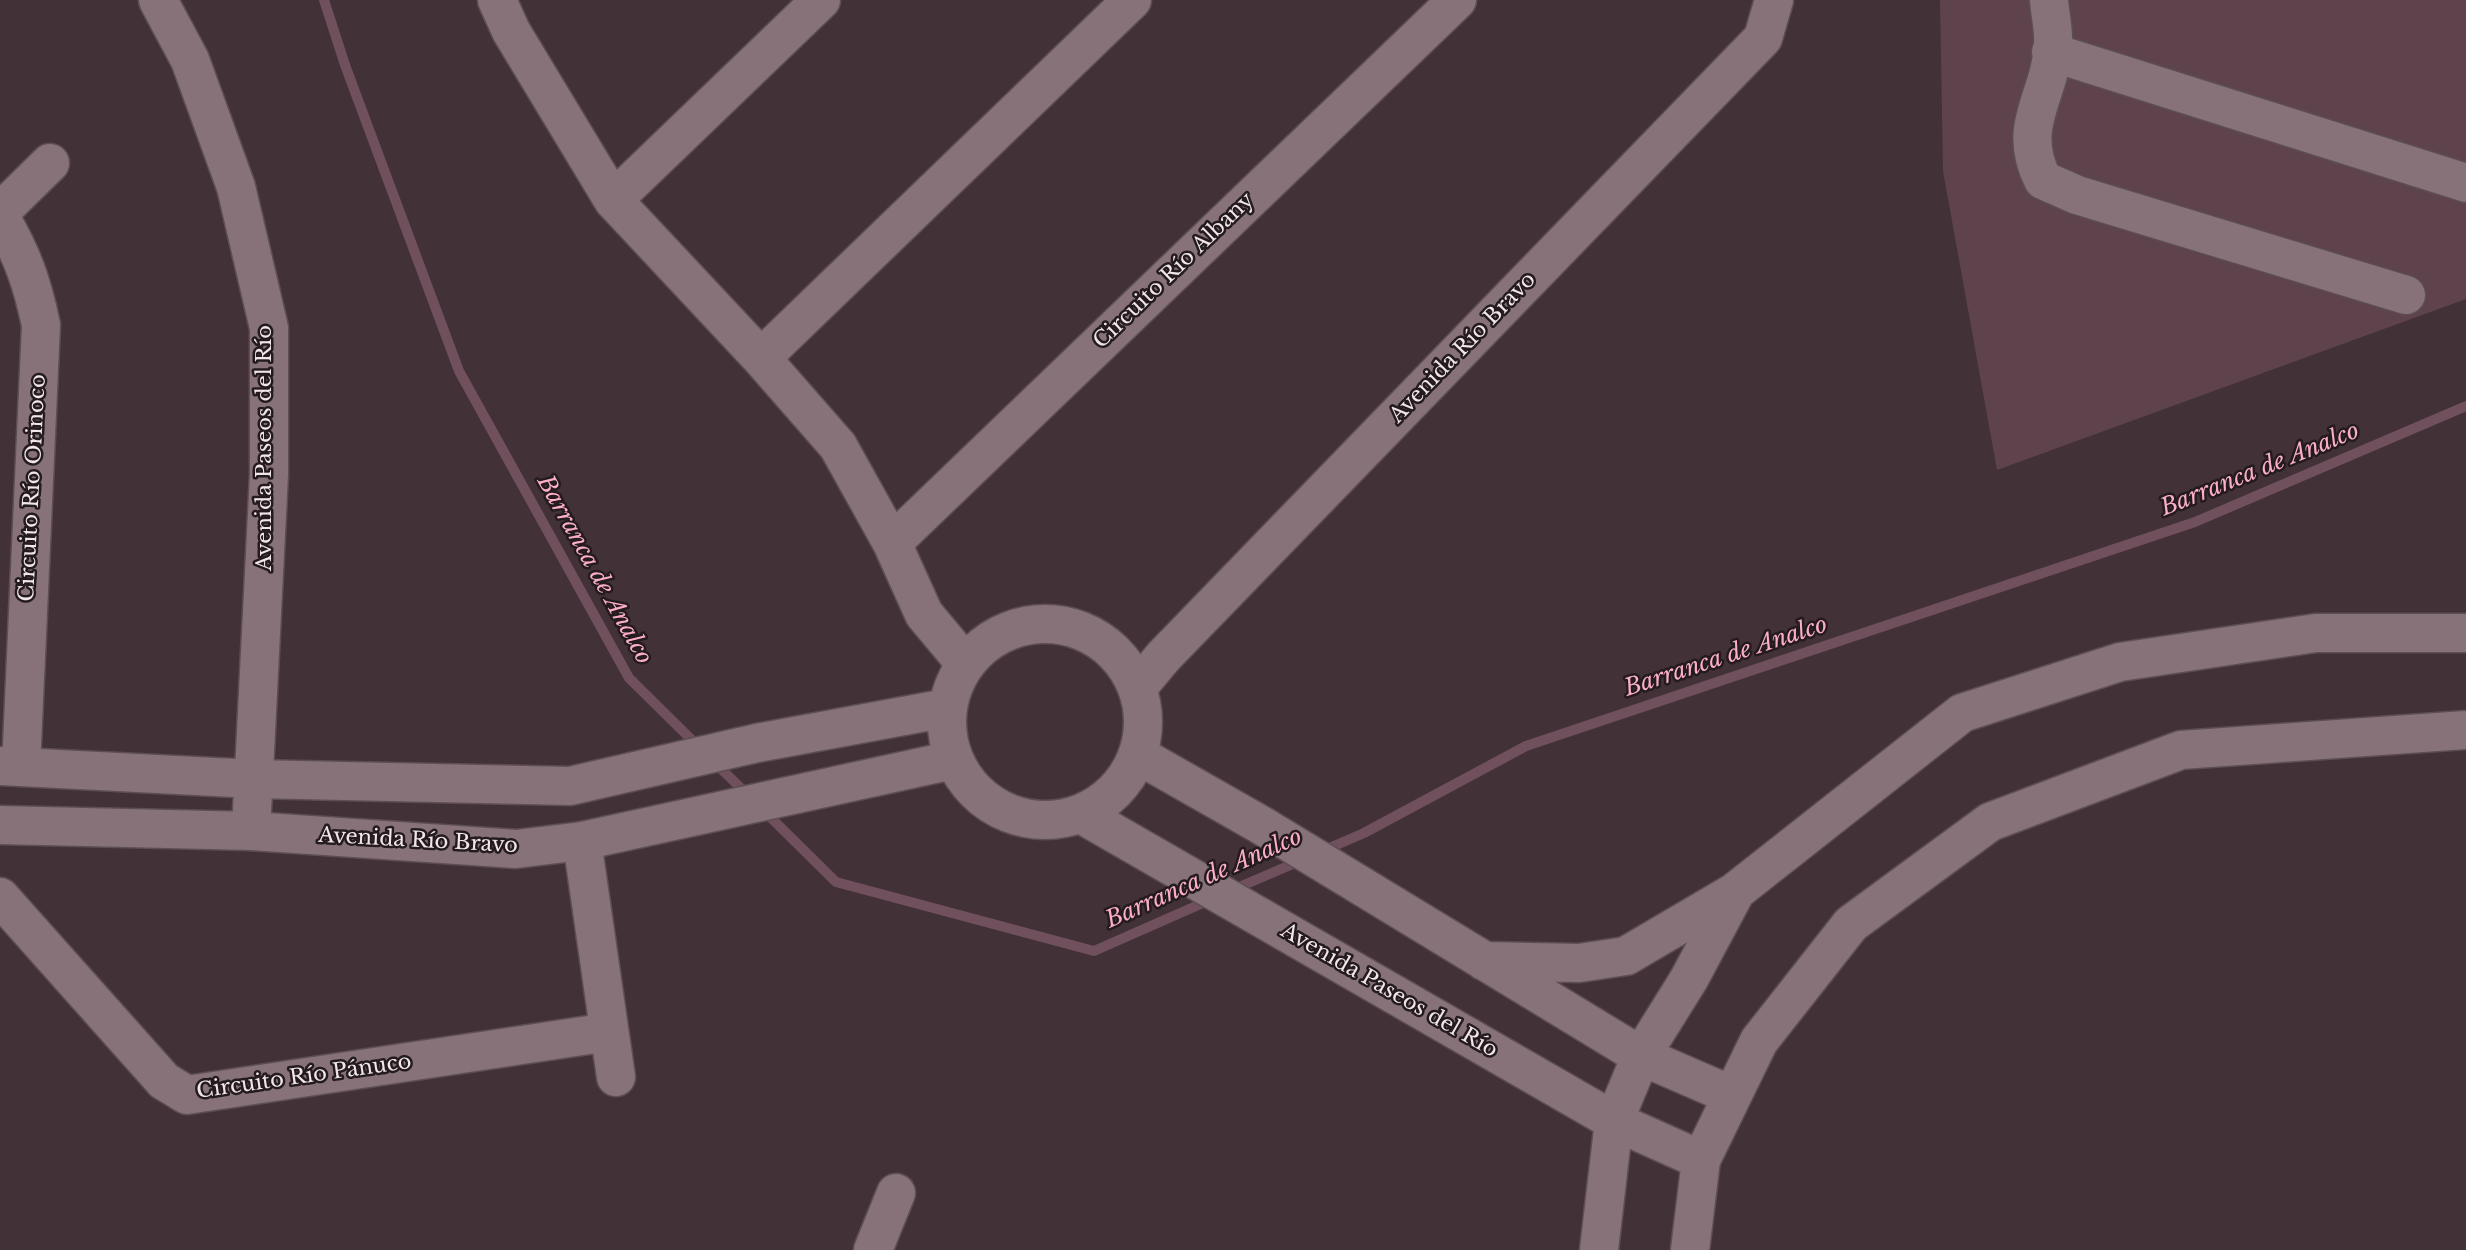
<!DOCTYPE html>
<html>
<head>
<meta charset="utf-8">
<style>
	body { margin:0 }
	canvas { display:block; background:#423136 }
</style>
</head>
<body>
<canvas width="2466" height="1250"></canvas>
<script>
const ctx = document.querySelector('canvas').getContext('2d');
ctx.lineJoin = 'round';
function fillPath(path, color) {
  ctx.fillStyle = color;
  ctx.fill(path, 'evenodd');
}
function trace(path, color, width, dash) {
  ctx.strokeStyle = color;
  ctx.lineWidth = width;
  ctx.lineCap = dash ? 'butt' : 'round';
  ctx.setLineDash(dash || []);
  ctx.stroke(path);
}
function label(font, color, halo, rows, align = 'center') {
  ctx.font = font + ' "Libre Baskerville",serif';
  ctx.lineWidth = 5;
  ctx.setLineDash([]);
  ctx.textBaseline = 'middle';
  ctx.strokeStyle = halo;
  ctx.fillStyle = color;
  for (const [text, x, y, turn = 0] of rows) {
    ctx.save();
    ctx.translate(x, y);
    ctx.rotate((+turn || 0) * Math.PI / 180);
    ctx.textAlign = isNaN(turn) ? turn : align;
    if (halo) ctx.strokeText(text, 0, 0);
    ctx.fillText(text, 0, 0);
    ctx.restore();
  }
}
fillPath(new Path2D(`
	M1940,0H2466V299L1997,470L1943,171Z`), '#5f434c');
trace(new Path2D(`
	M324,0L345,65L459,371L629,678L699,747
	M713,761L749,796
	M763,810L836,882L1094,951L1212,899
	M1320,852L1364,833L1526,746L2195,522L2466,406
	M1230,891L1302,860`), '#70505d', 10);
const street = new Path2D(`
	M158,0L190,60L236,187L269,328V474L251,831
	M497,0L511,31L613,200L761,358L838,446L892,543L924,614L965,663
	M2049,0C2050,14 2054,30 2053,44C2051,97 2015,125 2043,180L2077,195L2406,295
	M2051,52L2466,183
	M613,200L821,0
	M0,212L50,163
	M0,217C22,254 32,282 41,325L21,767
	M761,358L1132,0
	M892,543L1457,0
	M582,841L616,1077
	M0,897L164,1081L187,1095L609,1032
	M873,1250L896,1193`);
const secondary = new Path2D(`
	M947 722a98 98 0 1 1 196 0a98 98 0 1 1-196 0Z
	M1138,687L1163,657L1763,38L1774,0
	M1138,755L1261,825L1641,1056L1731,1095
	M0,766L254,779L570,786L757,743L947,708
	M1081,814L1614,1121L1701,1160
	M0,825L251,831L516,849L582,841L953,760
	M1484,961L1579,963L1626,956L1735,892
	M1599,1250L1614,1121L1641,1056L1689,979L1736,891L1962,713L2120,662L2316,633H2466
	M1690,1250L1701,1160L1759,1041L1851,924L1990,822L2181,750L2466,730`);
trace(street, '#5d4e53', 41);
trace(secondary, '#5d4e53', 41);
trace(street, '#867278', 38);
trace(secondary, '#867278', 38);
label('21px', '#f2e6ea', '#231b1e', [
	["Circuito Río Albany",1174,271,-44],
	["Avenida Río Bravo",1463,348,-46],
	["Avenida Paseos del Río",265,448,-90],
	["Circuito Río Orinoco",33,488,-87],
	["Avenida Río Bravo",418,841,3],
	["Avenida Paseos del Río",1389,991,30],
	["Circuito Río Pánuco",304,1077,-8]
]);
label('italic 23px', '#fcaec9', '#231b1e', [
	["Barranca de Analco",2260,470,-22],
	["Barranca de Analco",594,570,61],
	["Barranca de Analco",1726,657,-18],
	["Barranca de Analco",1204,879,-24]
]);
</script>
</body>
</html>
